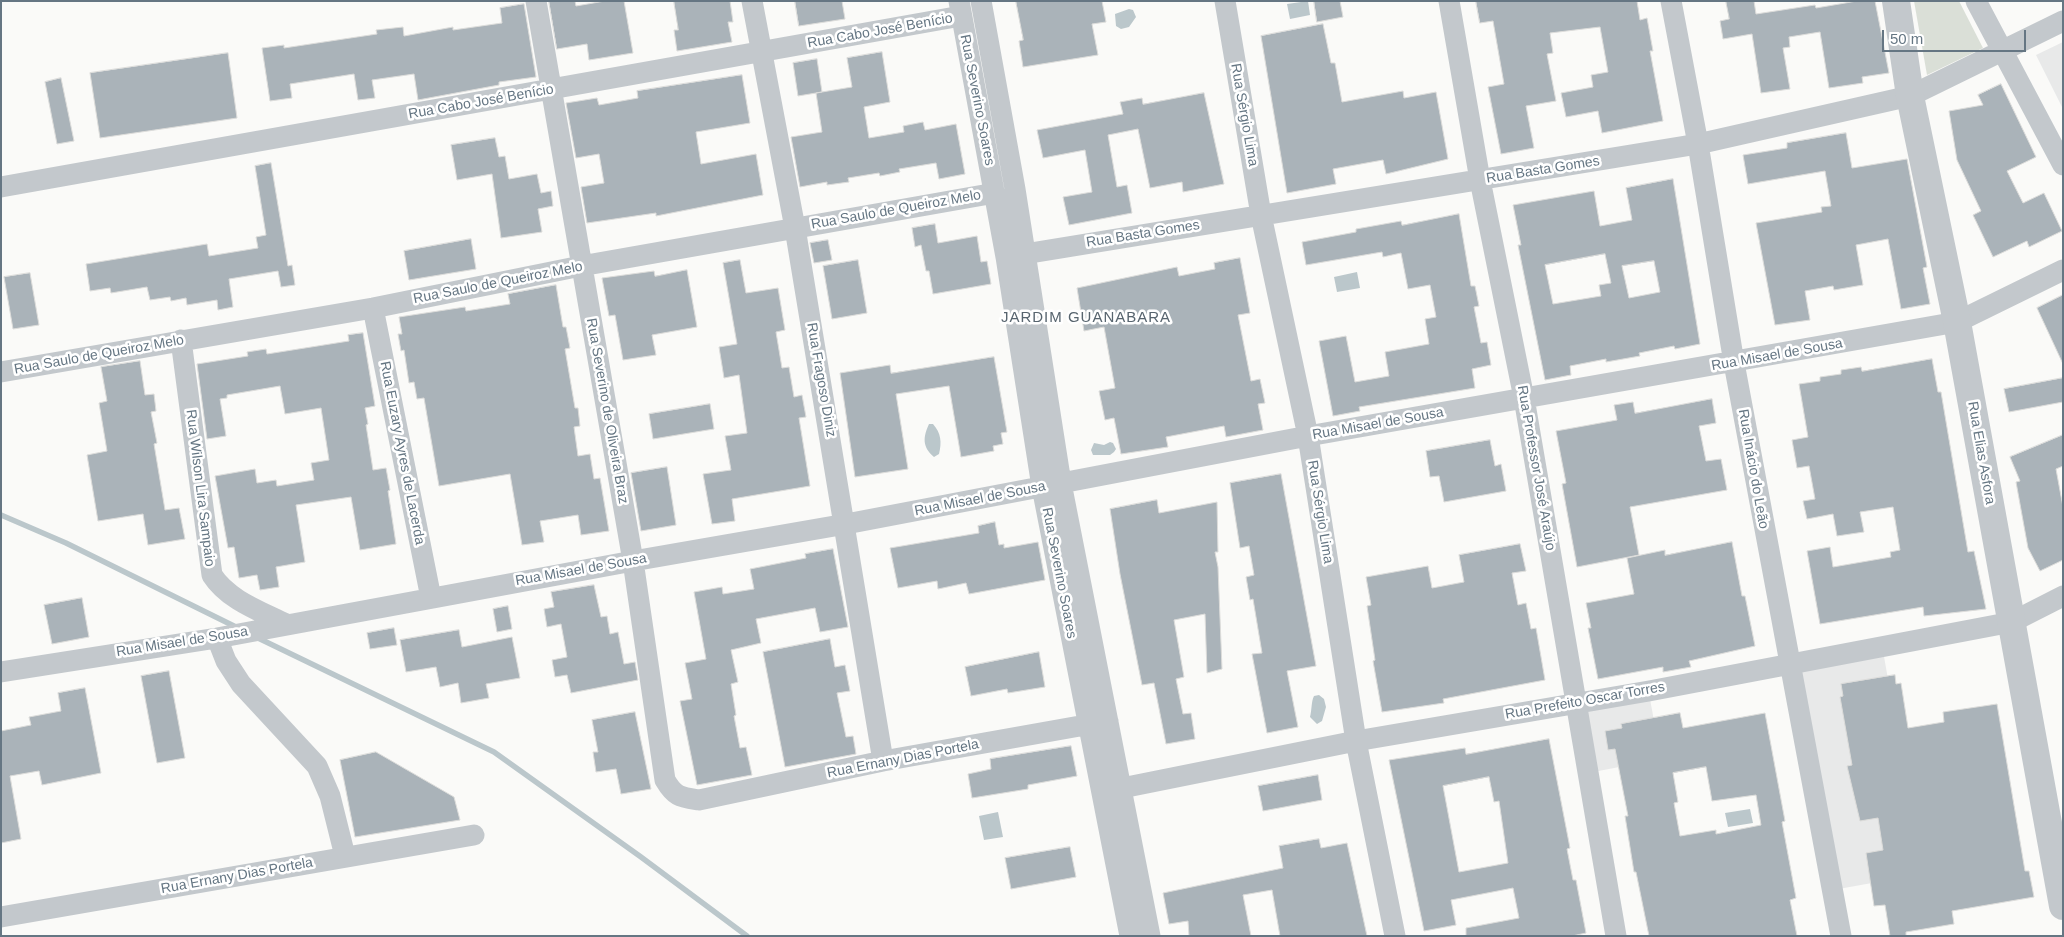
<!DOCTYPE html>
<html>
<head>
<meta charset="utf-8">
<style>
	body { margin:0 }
	#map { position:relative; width:2064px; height:937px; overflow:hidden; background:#fafaf8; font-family:Helvetica,sans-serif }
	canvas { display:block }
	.frame { position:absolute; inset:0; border:2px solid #657683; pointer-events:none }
	.scale { position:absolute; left:1882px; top:30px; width:144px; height:22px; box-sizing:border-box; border:2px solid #657683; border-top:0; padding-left:6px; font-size:15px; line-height:18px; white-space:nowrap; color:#657683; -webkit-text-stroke:4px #fff; paint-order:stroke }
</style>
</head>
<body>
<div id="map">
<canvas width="2064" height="937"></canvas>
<div class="frame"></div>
<div class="scale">50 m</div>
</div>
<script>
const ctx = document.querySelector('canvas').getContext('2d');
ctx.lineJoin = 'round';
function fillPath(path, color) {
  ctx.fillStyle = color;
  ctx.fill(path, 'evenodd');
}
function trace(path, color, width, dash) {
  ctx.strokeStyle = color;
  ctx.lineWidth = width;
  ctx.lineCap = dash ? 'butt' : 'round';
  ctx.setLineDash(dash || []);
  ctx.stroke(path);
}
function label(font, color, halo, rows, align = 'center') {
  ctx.font = font + ' Helvetica,sans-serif';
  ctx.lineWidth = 5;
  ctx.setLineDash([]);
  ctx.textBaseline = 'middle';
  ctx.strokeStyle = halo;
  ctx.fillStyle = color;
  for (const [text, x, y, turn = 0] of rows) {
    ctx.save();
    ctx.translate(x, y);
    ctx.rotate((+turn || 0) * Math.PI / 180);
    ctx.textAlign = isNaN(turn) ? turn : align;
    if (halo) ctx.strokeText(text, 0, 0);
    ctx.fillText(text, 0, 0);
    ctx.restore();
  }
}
fillPath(new Path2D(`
	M2063,42V109L2036,55Z
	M1882,645L1922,874L1833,890L1794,661Z
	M1648,688L1661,759L1588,773L1576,701Z`), '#e8e9e9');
fillPath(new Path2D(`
	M1914,1H1959L1983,48L1927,75Z`), '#dadfd7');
fillPath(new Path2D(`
	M1308,1L1310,15L1290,19L1287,4Z
	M1129,9L1133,10L1136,17L1129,27L1121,29L1116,26L1115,14Z
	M1357,272L1360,288L1337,292L1334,277Z
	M929,424H933C941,433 942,442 939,454L934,457C922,447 923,437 929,424Z
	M1110,442L1113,443L1116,449L1114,452L1110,455H1093L1091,450L1094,443L1104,445Z
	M1319,695L1324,699L1326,707L1322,721L1317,724L1310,717C1312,710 1311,702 1314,696Z
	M1750,809L1753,823L1728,827L1725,813Z
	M998,812L1003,837L984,840L979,816Z`), '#bbc7cb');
trace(new Path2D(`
	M1,515L66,543L236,627
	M258,638L494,752L641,857L747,936`), '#bbc7cb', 5.5);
const building = new Path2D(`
	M549,1H575L576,6L605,1H624L633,53L589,60L587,44L557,49Z
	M674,1H730L733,22H728L732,42L677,51L674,30H678Z
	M795,1H842L845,19L799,26Z
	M1016,1H1102L1106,22L1092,24L1098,55L1023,67L1019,41L1023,40Z
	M1314,1H1340L1343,17L1317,22Z
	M1476,1H1637L1640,20L1647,18L1653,51H1650L1663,121L1602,133L1598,111L1566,117L1561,93L1593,87L1591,75L1608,72L1600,27L1550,33L1553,53L1547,54L1556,101L1526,106L1534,148L1501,154L1488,87L1504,84L1493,21L1480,23Z
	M1726,1H1754L1756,14L1815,5L1816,8L1857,1H1875L1889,73L1862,77L1863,83L1829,88L1820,32L1789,37L1790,47L1783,48L1790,89L1761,93L1752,34L1723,39L1720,21L1729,19Z
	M524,4L536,77L499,82V85L418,100L414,74L372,80L375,98L358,100L354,74L290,84L292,98L270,101L262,48L284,45V48L377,34L376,30L403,27L404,36L453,27V30L502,23L500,8Z
	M1323,24L1331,63H1335L1342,102L1403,91L1404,98L1436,92L1448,159L1386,174L1383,160L1333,169L1336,184L1287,193L1261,36Z
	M882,52L890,102L864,107L869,138L904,132L903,126L923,122L925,130L956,124L965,174L939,179L936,163L899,169L900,172L880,176L879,173L848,178L849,182L827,185V182L800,187L791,137L822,132L816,93L852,87L847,58Z
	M228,53L237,118L100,138L90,73Z
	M817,59L822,92L798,96L793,63Z
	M742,75L750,123L696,132L701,164L756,154L763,195L656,216V213L587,223L581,187L604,183L599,154L576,158L566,103L597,98L599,105L638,98L637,91Z
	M61,78L74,141L57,144L45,82Z
	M2001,84L2036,157L2007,171L2023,203L2044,193L2062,231L2029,247L2027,241L1993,257L1973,215L1981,211L1957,160L1949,111L1983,105L1978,95Z
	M1204,93L1224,184L1183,192L1182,182L1150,188L1138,129L1108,135L1117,187L1127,185L1132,213L1069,225L1063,197L1092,192L1085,150L1043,158L1037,130L1123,114L1120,102L1142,98L1143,104Z
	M1846,133L1852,168L1907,159L1927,267L1923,268L1930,304L1901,309L1888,239L1856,245L1863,285L1834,290L1833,286L1805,291L1810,320L1775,325L1756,223L1822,212L1821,207L1831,206L1825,171L1748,184L1743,155L1787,148V143Z
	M495,138L499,157L505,156L509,179L537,174L541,193L551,191L553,206L538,209L542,232L501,238L492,174L457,180L451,145Z
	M271,163L288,266L292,265L295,285L281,287L278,271L229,279L233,307L218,310L217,300L187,305L186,298L171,301L170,297L150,300L147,287L111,293L110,288L90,291L86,264L207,244L209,256L258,248L256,237L266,235L255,166Z
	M1673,179L1700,344L1675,349L1674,346L1639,353L1640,356L1606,362V359L1570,366L1571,375L1545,380L1518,245H1521L1513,205L1594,191L1600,226L1632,220L1626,188ZM1605,254L1611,283L1599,285L1601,296L1553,304L1545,265ZM1654,261L1660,292L1629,298L1622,266Z
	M1459,214L1471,286H1475L1479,306L1474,307L1481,343L1487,342L1491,365L1472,369L1475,388L1359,407L1360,411L1333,416L1319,341L1346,336L1355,382L1389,376L1385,352L1429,344L1425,319L1436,317L1430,285L1408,289L1401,253L1383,257L1382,252L1306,265L1302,242L1356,232V229L1401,221L1402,225Z
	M935,224L938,243L977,236L981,262L987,261L991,284L933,294L929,271H926L921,245L915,247L912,228Z
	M471,239L476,269L409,280L404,251Z
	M828,240L832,260L814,263L810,243Z
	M1240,258L1250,313L1238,315L1251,381L1260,379L1265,403L1258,404L1263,430L1226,437L1224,426L1166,437L1168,447L1121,454L1114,418L1105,420L1099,391L1115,388L1104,327L1084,331L1077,288L1177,267L1179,276L1215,269L1214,263Z
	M740,260L746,293L778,288L785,330L776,332L782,368L789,367L794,397L802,395L806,417L799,418L810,486L732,499L735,521L712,524L703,474L731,470L725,436L747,433L739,375L724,378L719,347L737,344L723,263Z
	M858,260L867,313L832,319L823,266Z
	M687,270L697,327L652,335L656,355L623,360L615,315L609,316L602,278L654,271L655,276Z
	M30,273L39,325L13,329L4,277Z
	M556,285L563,327H566L570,348L565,349L575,408H578L580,426L574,427L578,456L590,454L594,479L600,478L609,531L581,535L578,515L540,521L544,542L522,545L510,474L439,486L424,398L417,399L414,382L409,383L404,350L401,351L398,334H402L399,317L465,307L466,311L510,304L508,294Z
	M2063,295V364L2037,308Z
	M363,333L375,406L365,408L368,424L366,425L373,470L386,468L390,490L388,491L396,544L360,550L351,497L296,505L305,562L276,567L279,587L260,590L257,575L239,578L234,547L228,548L215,476L255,469L257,483L276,480L277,486L314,480L311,463L329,460L321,408L285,414L280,386L227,395V398L220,399L226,436L207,439L197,364L248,356L247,352L266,349L267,354L349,341L348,335Z
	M994,357L1007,432L1001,433L1003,444L993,446L994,451L961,457L949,386L896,394L908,469L855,477L840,373L890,365L891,373Z
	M1932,359L1938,392H1941L1968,552L1974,551L1986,609L1924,616L1923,607L1820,624L1807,551L1830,547L1833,567L1891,557L1890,552L1900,550L1893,507L1860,512L1864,532L1837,536L1833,514L1807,519L1803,501L1815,499L1809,466L1797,468L1792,440L1808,437L1799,384L1820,381V377L1841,374V370L1861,367L1862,371Z
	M140,361L145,395L154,394L156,411L151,412L157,443L154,444L165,510L179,508L185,539L148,545L143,514L98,521L87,455L107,451L99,403L107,401L101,367Z
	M2063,378V402L2009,412L2004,389Z
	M1712,399L1716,423L1699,426L1706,461L1721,459L1727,490L1630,507L1639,555L1577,567L1562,484L1566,483L1556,431L1617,420L1614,405L1633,402L1635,413Z
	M710,404L714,429L653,439L649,414Z
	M2063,435V466L2056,469L2063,507V560L2040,571L2028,548L2016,482L2020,481L2010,457Z
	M1490,440L1495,466L1501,464L1506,491L1444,502L1439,476L1430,477L1426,451Z
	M667,467L676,525L641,531L631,473Z
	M1281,474L1316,666L1287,671L1298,727L1267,733L1252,654L1262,653L1253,599L1250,600L1246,577L1254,575L1249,546L1240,548L1230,483Z
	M1157,500L1159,513L1217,502L1218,552H1215L1218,567L1222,669L1207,673L1205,614L1174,620L1184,677L1176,679L1183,714L1191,713L1195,739L1166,744L1154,683L1142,685L1120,574L1110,509Z
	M995,522L999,545L1004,544V548L1038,542L1045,580L969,594L966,583L938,589L937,581L898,588L890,548L979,533L978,526Z
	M1732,542L1742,596H1745L1755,646L1689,661L1691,667L1663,672V667L1598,679L1588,628H1591L1586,603L1634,594L1627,558L1665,550V555Z
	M1520,544L1526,571L1512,573L1518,605L1526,603L1531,629L1536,628L1545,680L1443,699L1444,703L1382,712L1373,661L1375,660L1367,606L1371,605L1366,577L1428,566L1432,588L1464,582L1459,555Z
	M833,549L848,627L820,632L815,608L756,619L761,643L731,650L738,682L731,684L736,715L734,716L740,748L746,747L752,775L697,785L680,701L692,699L685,663L706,659L694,592L722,587L723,594L754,589L750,569L806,558L805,554Z
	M594,585L601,617L607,616L610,634L618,632L624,664L635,662L638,680L571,693L567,675L555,677L552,660L567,657L561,624L547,627L544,609L554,607L551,592Z
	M82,598L89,637L52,644L44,605Z
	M508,606L512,629L497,632L493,609Z
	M394,628L397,645L370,649L367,633Z
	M459,630L462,647L512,637L520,678L486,684L489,698L461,703L458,683L440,687L436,667L406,672L400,640Z
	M830,639L835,667L845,665L850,691L837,693L846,737L853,736L856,754L785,767L763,652Z
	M1039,652L1045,687L1008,693L1007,689L971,696L965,667Z
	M169,671L185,758L157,763L141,676Z
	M1895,675L1896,684L1901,683L1908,728L1944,722L1943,712L1997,704L2025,871H2029L2034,897L1952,911L1954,924L1906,932V936H1890L1885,905L1874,906L1866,853L1883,850L1878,818L1860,821L1847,766L1852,765L1840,697L1843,696L1841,684Z
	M85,688L101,773L42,785L39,771L10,776L21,839L1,843V731L31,725L29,717L61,711L58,693Z
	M635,712L651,789L621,794L616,769L596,772L593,752H598L592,720Z
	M1680,713L1683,728L1765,713L1785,821L1782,822L1796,898L1790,900L1797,936H1649L1636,872H1634L1625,816H1628L1615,749L1608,750L1605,731L1622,728L1621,724ZM1706,767L1712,801L1756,795L1761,825L1716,834V830L1680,836L1674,803L1678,802L1673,773Z
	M1549,739L1570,848L1567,849L1573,880H1576L1586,933L1572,936H1466V928L1519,918L1513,888L1451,900L1456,925L1424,931L1389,760L1465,748L1466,754ZM1489,777L1494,802L1499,801L1508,863L1459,872L1443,786Z
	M1071,746L1077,776L1028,785V789L972,798L968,774L991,769L990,759Z
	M376,752L454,797L460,820L355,837L340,760Z
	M1318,775L1322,800L1263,811L1258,786Z
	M1319,839L1321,848L1347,843L1367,936H1280L1272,890L1243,895L1251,936H1189L1188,921L1169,924L1163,893L1283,868L1279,846Z
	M1070,847L1076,877L1011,889L1005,858Z`);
fillPath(building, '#aab3b9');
trace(building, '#dcdcda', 1);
trace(new Path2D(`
	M536,1L633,561L665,780C675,797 680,797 699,800L883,761L1108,721
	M752,1L795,228L883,761
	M959,1L1006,257L1042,487L1130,936
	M981,1L1015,189L1061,483L1150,936
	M1225,1L1261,215L1308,436L1356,741L1395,936
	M1449,1L1480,180L1524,398L1616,936
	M1671,1L1698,144L1734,363L1841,936
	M1976,1L2063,165
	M1,187L961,16
	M1006,257L1698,144L1910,96L2063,21
	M373,308L431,598
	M181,340L212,575C228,600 260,611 286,624
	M1,372L373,308L581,266L995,193
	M217,638L226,661L241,684L317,766L330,796L345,856
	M1,672L217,638L633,561L846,524L1308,436L1957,322L2063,270
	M1102,792L1356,741L1649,691L2012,622L2063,596
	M1,917L474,835`), '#c3c8cc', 21);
trace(new Path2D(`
	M1896,1L1910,96L1957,322L2063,906`), '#c3c8cc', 28);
label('14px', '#657683', '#fff', [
	["Rua Cabo José Benício",880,31,-10],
	["Rua Severino Soares",977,100,79],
	["Rua Cabo José Benício",481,102,-10],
	["Rua Sérgio Lima",1244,115,80],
	["Rua Basta Gomes",1543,170,-9],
	["Rua Saulo de Queiroz Melo",896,210,-10],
	["Rua Basta Gomes",1143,234,-9],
	["Rua Saulo de Queiroz Melo",498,283,-11],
	["Rua Saulo de Queiroz Melo",99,355,-10],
	["Rua Misael de Sousa",1777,355,-10],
	["Rua Fragoso Diniz",821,380,80],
	["Rua Severino de Oliveira Braz",607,411,80],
	["Rua Misael de Sousa",1378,424,-10],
	["Rua Euzary Ayres de Lacerda",402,453,79],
	["Rua Elias Asfora",1981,453,80],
	["Rua Professor José Araújo",1536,468,80],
	["Rua Inácio do Leão",1753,469,80],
	["Rua Wilson Lira Sampaio",200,488,83],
	["Rua Misael de Sousa",980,499,-11],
	["Rua Sérgio Lima",1320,512,81],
	["Rua Misael de Sousa",581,570,-10],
	["Rua Severino Soares",1059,573,79],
	["Rua Misael de Sousa",182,642,-9],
	["Rua Prefeito Oscar Torres",1585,701,-10],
	["Rua Ernany Dias Portela",903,759,-11],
	["Rua Ernany Dias Portela",237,876,-10]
]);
ctx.letterSpacing = '1px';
label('15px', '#57646e', '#fff', [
	["JARDIM GUANABARA",1086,318]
]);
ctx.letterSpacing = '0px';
</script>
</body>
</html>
